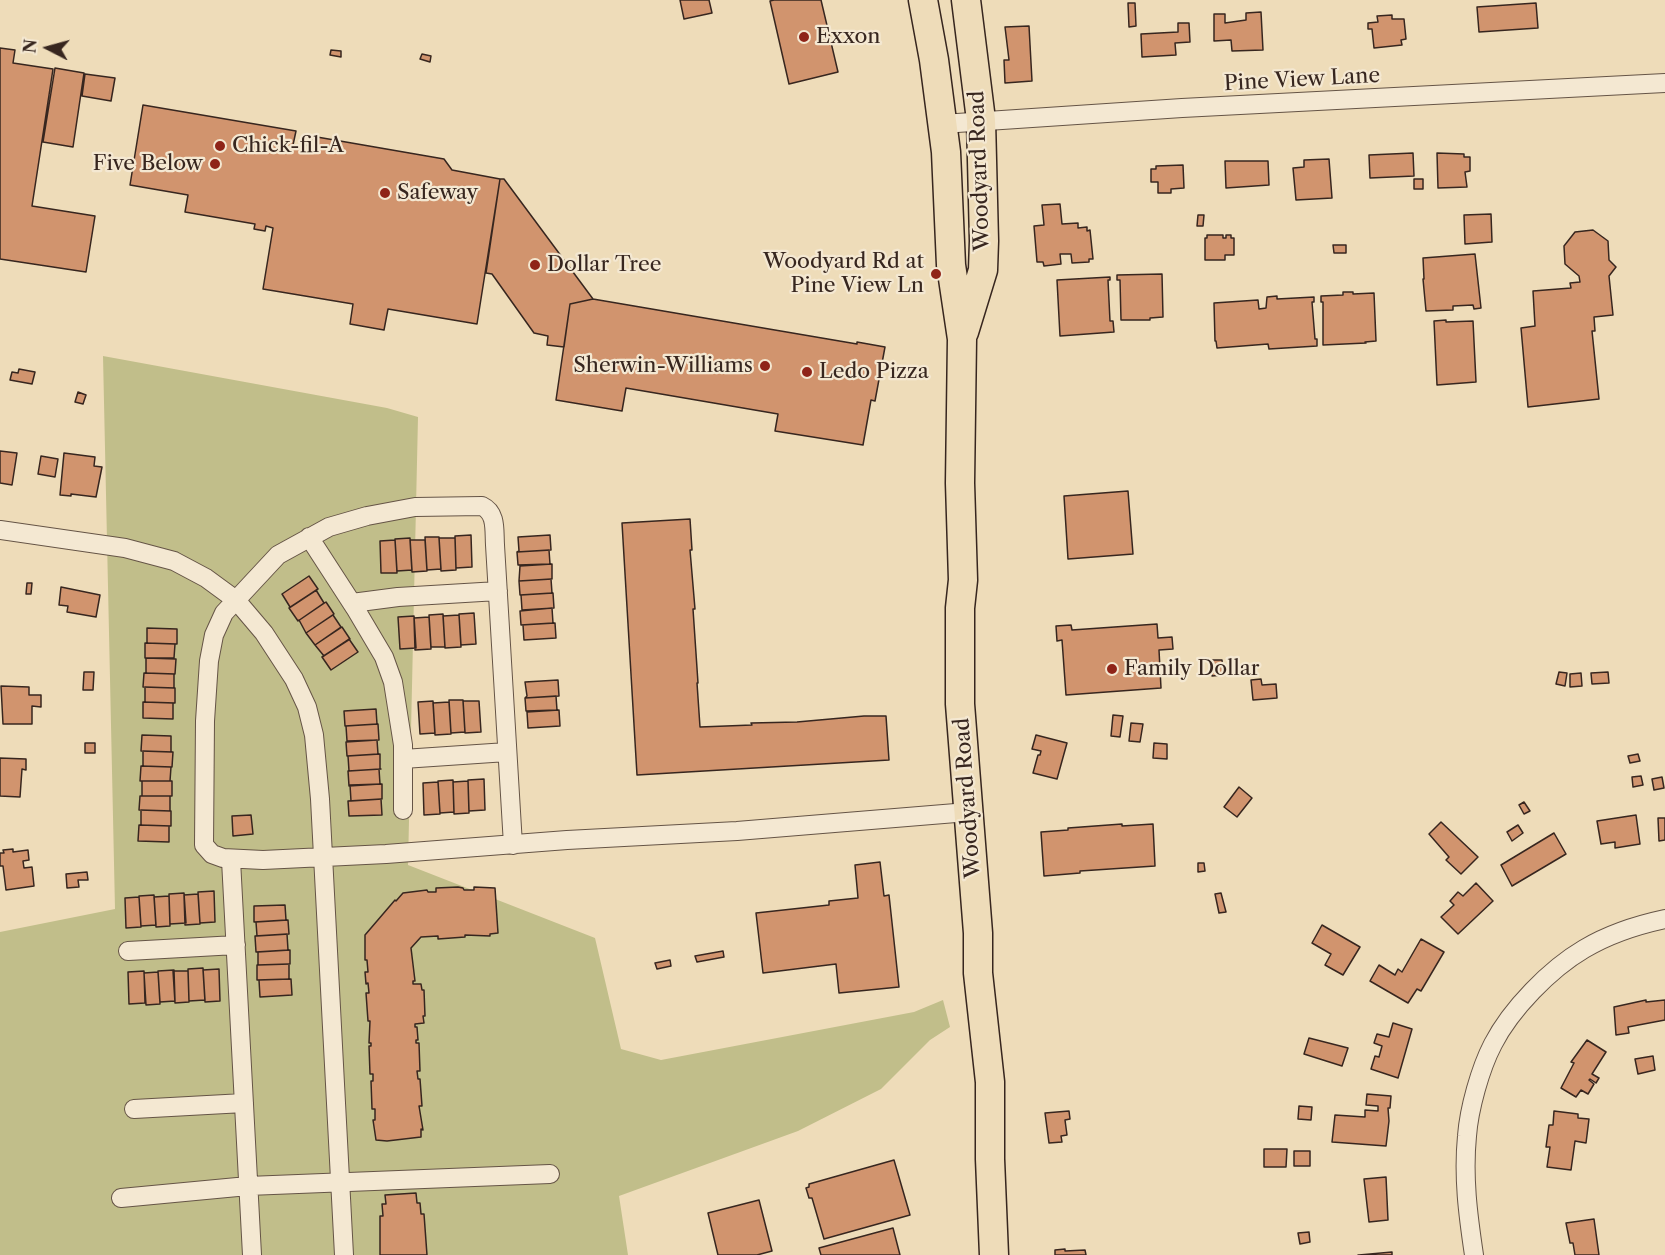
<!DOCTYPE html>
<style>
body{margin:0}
#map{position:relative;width:1665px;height:1255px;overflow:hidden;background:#eedcb9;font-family:"Libre Caslon Text",serif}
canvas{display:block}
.north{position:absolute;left:18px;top:18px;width:60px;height:60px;-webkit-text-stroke:4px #f4e8d2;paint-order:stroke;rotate:276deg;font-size:16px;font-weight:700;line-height:24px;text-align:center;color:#37261f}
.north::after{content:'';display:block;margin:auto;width:21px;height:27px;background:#37261f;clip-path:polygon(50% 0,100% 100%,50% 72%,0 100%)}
</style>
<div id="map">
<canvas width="1665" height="1255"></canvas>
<div class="north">N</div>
</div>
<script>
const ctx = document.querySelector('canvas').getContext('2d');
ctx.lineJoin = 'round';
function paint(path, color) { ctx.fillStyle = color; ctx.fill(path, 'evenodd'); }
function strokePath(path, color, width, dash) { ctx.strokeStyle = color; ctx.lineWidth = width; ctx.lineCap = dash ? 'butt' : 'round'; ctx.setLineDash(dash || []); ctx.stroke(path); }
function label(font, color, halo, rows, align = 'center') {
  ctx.font = font + ' "Libre Caslon Text",serif'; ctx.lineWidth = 4.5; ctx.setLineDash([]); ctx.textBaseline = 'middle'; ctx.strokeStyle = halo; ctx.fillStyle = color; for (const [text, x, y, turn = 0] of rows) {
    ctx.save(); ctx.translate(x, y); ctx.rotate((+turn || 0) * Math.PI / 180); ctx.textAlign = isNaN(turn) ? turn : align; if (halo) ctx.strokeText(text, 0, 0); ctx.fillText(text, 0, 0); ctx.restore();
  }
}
paint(new Path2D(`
 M103,356L387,408L418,417L408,865L595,938L621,1049L661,1060L914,1012L943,1000L950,1027L930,1040L881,1089L798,1131L619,1196L628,1255H0V932L115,909Z`), '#c1be8a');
const building = new Path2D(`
 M680,0H709L712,13L684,19Z
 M774,0H821L838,72L789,84L770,1Z
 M1128,3H1135L1136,26L1129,27Z
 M1536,3L1538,28L1479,32L1477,7Z
 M1261,12L1263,50L1232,51L1231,40L1214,41V14H1225V23L1246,20V13Z
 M1392,15V19H1404L1406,39L1401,40L1402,45L1374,48L1372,29H1368V23L1378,22L1377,16Z
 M1178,23H1189L1190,42L1175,43L1176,55L1142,57L1141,34L1178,32Z
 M1029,26L1032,81L1005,83L1004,60H1009L1005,27Z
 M0,48L15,50L13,63L53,69L32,206L95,216L86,272L0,259Z
 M331,50L341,51V57L330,55Z
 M422,54L431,56L430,62L420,59Z
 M55,68L84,73L73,147L43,142Z
 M85,74L115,78L111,101L82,96Z
 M143,105L296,131L293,145L304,147L317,137L444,159L452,170L500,179L477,324L388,309L384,330L350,324L353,304L263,289L273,228L266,226L265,231L254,229L255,224L185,212L188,195L130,185Z
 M1413,153L1414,176L1370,178L1369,155Z
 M1437,153L1464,154V157H1470V171L1465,172L1467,187L1438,188Z
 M1329,159L1332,198L1296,200L1293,168L1304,167V160Z
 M1225,161H1268L1269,185L1226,188Z
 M1183,165L1184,188L1171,189V193H1158V182H1151V169H1156V166Z
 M500,179H504L593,299L570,304L564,347L547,345L548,336L534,333L492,274L486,273Z
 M1414,179H1423V189H1414Z
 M1060,204L1062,224L1078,223V228L1087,227V231L1090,230L1093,259H1089V262L1072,263L1071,254H1060L1061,264L1044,266L1043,262H1037L1034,226L1044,225L1042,205Z
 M1491,214L1492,242L1465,244L1464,215Z
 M1198,215H1204L1203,226H1197Z
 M1593,230L1608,241L1609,260L1616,267L1609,276L1613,315L1594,317L1595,331H1592L1599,399L1528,407L1521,328L1535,326L1533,291L1571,288L1570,283L1580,282L1579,276L1565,264L1564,246L1575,232Z
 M1207,235H1223V238H1226V235H1231V238H1234V255H1225V260H1205V238H1207Z
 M1333,245H1346V253H1334Z
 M1475,254L1481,308L1474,309L1473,305L1453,306V310L1426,311L1423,279H1424L1423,258Z
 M1162,274L1163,317L1150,318V320H1121L1120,280H1117V275Z
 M1110,277V280H1108L1110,321H1113L1114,332L1060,336L1057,280Z
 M1343,292H1353V294L1374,293L1376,341L1365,342L1366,343L1323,345V302H1321V296L1343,295Z
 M1277,296V299L1314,297V302H1312L1315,339H1317V346L1269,349L1268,344L1217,348L1216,341H1215L1214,303L1258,300L1259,309L1266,308L1267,297Z
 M593,299L857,344V342L885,347L875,401L871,400L863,445L775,431L778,414L626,388L622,411L556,400L570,304Z
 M1446,320V322L1473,321L1476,382L1437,385L1434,321Z
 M19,369L35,372L32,384L10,380L12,372L18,373Z
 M78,392L86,395L83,404L75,402Z
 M0,451L17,453L12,485L0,483Z
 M64,453L95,457L94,466L102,467L96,497L71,494V496L60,495Z
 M41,456L58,459L55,477L38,474Z
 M1128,491L1133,554L1068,559L1064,496Z
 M690,519L692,550H690L695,609H693L698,683H697L700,727L752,725L751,723L797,722L864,716H886L889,760L637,775L622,523Z
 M471,535L472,567L456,568L455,536Z
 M550,535L551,550L517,552L519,551L518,537Z
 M425,537H439L441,569L427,570Z
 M410,538L412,570L397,571L395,539Z
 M439,538H455L456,570L441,571Z
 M395,540L397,573H381L380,541Z
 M410,540H425L427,571L412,572Z
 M549,550L550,564L518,565L517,552Z
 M552,564V579L519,581L520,566Z
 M309,576L318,589L289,608L290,607L282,594Z
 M551,579L552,593L520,595L519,581Z
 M27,583H32L31,594H26Z
 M61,587L100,595L96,617L67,612L68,606L59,605Z
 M316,590L324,603L298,621L289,608Z
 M553,593L554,608L522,610L521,595Z
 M326,602L334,614L306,633L299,620L298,621Z
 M552,608L553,623L521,625L520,611Z
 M474,613L476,644L461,645L459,614Z
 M443,614L445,647H431L429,615Z
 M333,615L341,627L315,645L306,633Z
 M459,615L461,647L445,648L443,616Z
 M414,616L416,648L400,649L398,617Z
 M429,617L431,649L415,650L414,618Z
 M555,623L556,638L524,640L523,625H521Z
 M1157,624L1158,638L1172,637L1173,649L1159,650L1161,688L1066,695L1062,640L1057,641L1056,626L1071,625L1072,630Z
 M342,627L350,639L322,657L324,656L315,645Z
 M147,628L177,629V644L147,643Z
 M349,639L358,652L331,670L322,657Z
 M145,643L175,644L174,658H145Z
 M146,658L176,659L175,674L146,673Z
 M1211,660H1222L1223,675L1212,676Z
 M84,672H94L93,690H83Z
 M1559,672L1567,673L1565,686L1556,684Z
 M1608,672L1609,683L1592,684L1591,673Z
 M144,673L174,674V688L143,687Z
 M1581,673L1582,686L1570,687V674Z
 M1261,679L1262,685L1276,684L1277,698L1253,700L1251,680Z
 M558,680L559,696L525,698L527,696L525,682Z
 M1,686L29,687V695H41V707L32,706V724H3Z
 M145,687L175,688V703L145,702Z
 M556,696L557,710L526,711L525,698Z
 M449,700H463L465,732L451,733Z
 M433,701L435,733L420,734L418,702Z
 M463,701H479L481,732L465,733Z
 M143,702L173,703V719L143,718Z
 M449,702L451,734L435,735L433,703Z
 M376,709L377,724L345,726L344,711Z
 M559,710L560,726L528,728L527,712Z
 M1113,715L1123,716L1120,737L1111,736Z
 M1131,723L1143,724L1140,742L1129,741Z
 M378,724L379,740L347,741L346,726Z
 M142,735L171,736V752L141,751Z
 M1036,735L1067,743L1057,779L1033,773L1038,755H1040L1041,751L1032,749Z
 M377,740L378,754L347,756L346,742Z
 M85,743H95V753H85Z
 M1154,743L1167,744V759L1153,758Z
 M143,751L173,752L172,767L143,766Z
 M380,754V769L349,771L348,756Z
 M1638,754L1640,761L1630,763L1628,756Z
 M0,758L26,759V770L22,769L20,797L0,796Z
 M141,766L171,767L170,781H140Z
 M379,769L380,784L349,786L348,771L381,769Z
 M1641,776L1643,785L1633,787L1632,777Z
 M1662,777L1664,788L1654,790L1652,779Z
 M484,779L485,810L469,811L468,780Z
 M453,780L454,812L440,813L438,781Z
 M142,781H172V796H140H142Z
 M468,781L469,813L454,814L453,782Z
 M438,782L440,814L424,815L423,783Z
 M382,784V799L351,801L350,785Z
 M1239,787L1252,798L1237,817L1224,807Z
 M140,796H170V811L139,810Z
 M381,799L382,815L349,816L348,801Z
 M1524,802L1530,811L1524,814L1519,805Z
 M141,810L171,811V826L141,825Z
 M251,815L253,834L233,836L232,816Z
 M1636,815L1640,844L1615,848V842L1601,844L1597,821Z
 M1658,818H1665V840L1659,841Z
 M1441,822L1478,857L1461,874L1446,860L1449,857L1429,834Z
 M1122,824V826L1153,824L1155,866L1080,871V873L1044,876L1041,832L1068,830V828Z
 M139,825L171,826H169V842L138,841Z
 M1518,825L1523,833L1512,841L1507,832Z
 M1554,833L1566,854L1512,886L1501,865Z
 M13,849V852L28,850L29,860L23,861L24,868L32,867L34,886L6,890L3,866H0V853H4L3,850Z
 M880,862L884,896L889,895L899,987L839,993L836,964L763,973L756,913L829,905V901L858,898L855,865Z
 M1198,863H1204L1205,871L1198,872Z
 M87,872L88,880H78L79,887L67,888L66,874Z
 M1476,883L1493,901L1458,934L1441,917L1454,905L1450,901L1458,892L1463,896Z
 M458,887L463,888L464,890H474V887L495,888L498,933L490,934V936L465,935V937L438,939V936L421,937L411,948L415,981H413V984H421L422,990H424L425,1016H423L424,1023L415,1024V1027H417L418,1040H416V1043H419L420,1071H417L418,1079H420L422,1106H419L423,1130L421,1129V1137L387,1141L376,1140L373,1120H375V1109H372L371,1081H373V1074H370L369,1046H371V1043H369L370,1021H368L366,993H369L368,983L366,984L365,972H368L367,960H365V935L395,900L396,901L403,893L427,890L428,892H436V888Z
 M214,891L215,922L200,923L198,892Z
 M184,893L186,923L170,924L169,894Z
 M1221,893L1226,912L1219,913L1215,894Z
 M198,894L200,924L185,925L184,895Z
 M154,895L156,925L141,926L139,896Z
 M169,896L170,926L156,927L154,897Z
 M139,897L141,927L126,928L125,898Z
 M285,905L286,920L254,922V906Z
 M288,920L289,934L257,936L256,922Z
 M1322,925L1360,947L1343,975L1325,965L1331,954L1312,943Z
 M287,934L288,950L256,952L255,936Z
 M1421,939L1444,952L1421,991L1417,989L1408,1003L1370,981L1379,965L1395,975L1398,969L1402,972Z
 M290,950V964L258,965V952Z
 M723,951L724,957L697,962L695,956Z
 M670,960L671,966L657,969L655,963Z
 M289,964V979L257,980V965Z
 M203,968L205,1000L189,1001L188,969Z
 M219,969L220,1001L205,1002L203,970Z
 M174,970L175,1001L160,1002L158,971Z
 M144,971L145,1003L129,1004L128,972Z
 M173,971H188L189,1002L175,1003Z
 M158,972L160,1004L146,1005L144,973Z
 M291,979L292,995L260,997L259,980Z
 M1646,1000V1002L1665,1000V1020L1628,1027L1629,1033L1616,1035L1614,1007Z
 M1393,1023L1412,1029L1398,1078L1371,1069L1375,1056L1379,1057L1382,1046L1374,1043L1377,1034L1389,1037Z
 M1309,1038L1348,1048L1342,1066L1304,1054Z
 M1587,1040L1606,1052L1592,1074L1599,1078L1596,1083L1590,1079L1589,1080L1594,1084L1588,1094L1581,1090L1576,1097L1561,1088L1574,1063L1571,1062Z
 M1653,1056L1655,1070L1638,1074L1635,1059Z
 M1367,1094L1391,1096L1390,1108H1388L1389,1121L1386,1146L1332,1142L1335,1115L1365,1117V1110L1378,1111V1106L1366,1105Z
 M1299,1106L1312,1107L1311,1120L1298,1119Z
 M1069,1111L1070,1119L1065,1120L1067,1135L1061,1136L1062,1142L1049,1143L1045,1113Z
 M1554,1111L1578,1114V1118L1589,1119L1586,1143L1575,1141L1571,1170L1547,1167L1550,1147H1546L1549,1125H1553Z
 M1264,1149H1287L1286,1167H1264Z
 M1294,1151H1310V1166H1294Z
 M894,1160L910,1215L824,1239L812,1198H809L806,1188L809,1187V1184Z
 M1386,1177L1388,1220L1369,1222L1364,1179Z
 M416,1193L417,1203H420L421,1214H424L427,1255H380V1216H383L382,1204H386L385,1195Z
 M759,1200L772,1251L757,1255H718L708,1213Z
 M1594,1219L1599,1255H1575L1573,1243H1570L1566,1223Z
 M893,1228L900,1255H821L819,1248Z
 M1309,1232L1310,1242L1300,1244L1298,1233Z
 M1065,1249V1251L1085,1250L1086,1255H1055V1250Z
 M1392,1252V1255H1358H1359Z`);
paint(building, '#d1946e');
strokePath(building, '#37261f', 1.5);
const street = new Path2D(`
 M942,124L1182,108L1665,83
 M0,530L125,548L174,561L206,578L236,600L264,633L294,679L307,707L314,735L320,799L344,1255
 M309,537L355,608L384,657L393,682L403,745V810
 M352,603L398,597L498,591
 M403,759L507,752
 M513,845L495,545C494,531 497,513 482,506L415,507L367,516L329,527L278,555L224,613L214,635L209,661L205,721L204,845L212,854L223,858L263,860L386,854L567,840L737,831L968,812
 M231,860L252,1255
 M128,951L236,945
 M134,1109L244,1103
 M121,1198L248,1186L550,1174
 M1474,1255C1468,1215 1463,1177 1467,1136C1469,1109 1480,1069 1493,1044C1511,1009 1550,969 1584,949C1609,934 1637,925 1665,919`);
const primary = new Path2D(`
 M923,0L934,60L946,152L951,265L962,339L960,483L963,580L960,608V704L978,933V973L990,1082V1159L994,1255
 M964,332L983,270L984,241L981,120L966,0`);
strokePath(street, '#655446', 20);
strokePath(primary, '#37261f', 31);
strokePath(street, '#f4e8d2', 18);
strokePath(primary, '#eedcb9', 28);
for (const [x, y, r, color] of [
 [804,37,6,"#8f2418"],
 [220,146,6,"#8f2418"],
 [215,164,6,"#8f2418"],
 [385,193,6,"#8f2418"],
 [535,265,6,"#8f2418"],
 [936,274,6,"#8f2418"],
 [765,366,6,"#8f2418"],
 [807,372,6,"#8f2418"],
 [1112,669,6,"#8f2418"]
]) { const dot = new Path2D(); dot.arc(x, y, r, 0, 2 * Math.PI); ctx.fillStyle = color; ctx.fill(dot); strokePath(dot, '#f4e8d2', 2); }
label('21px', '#37261f', '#f4e8d2', [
 ["Exxon",816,37],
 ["Chick-fil-A",232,146],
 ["Five Below",203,164,"right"],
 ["Safeway",397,193],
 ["Woodyard Rd at",924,262,"right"],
 ["Pine View Ln",924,286,"right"],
 ["Dollar Tree",547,265],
 ["Sherwin-Williams",753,366,"right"],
 ["Ledo Pizza",819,372],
 ["Family Dollar",1124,669]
], 'left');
label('21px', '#37261f', '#f4e8d2', [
 ["Pine View Lane",1302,80,-3],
 ["Woodyard Road",980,171,-92],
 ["Woodyard Road",968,798,-94]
]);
</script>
